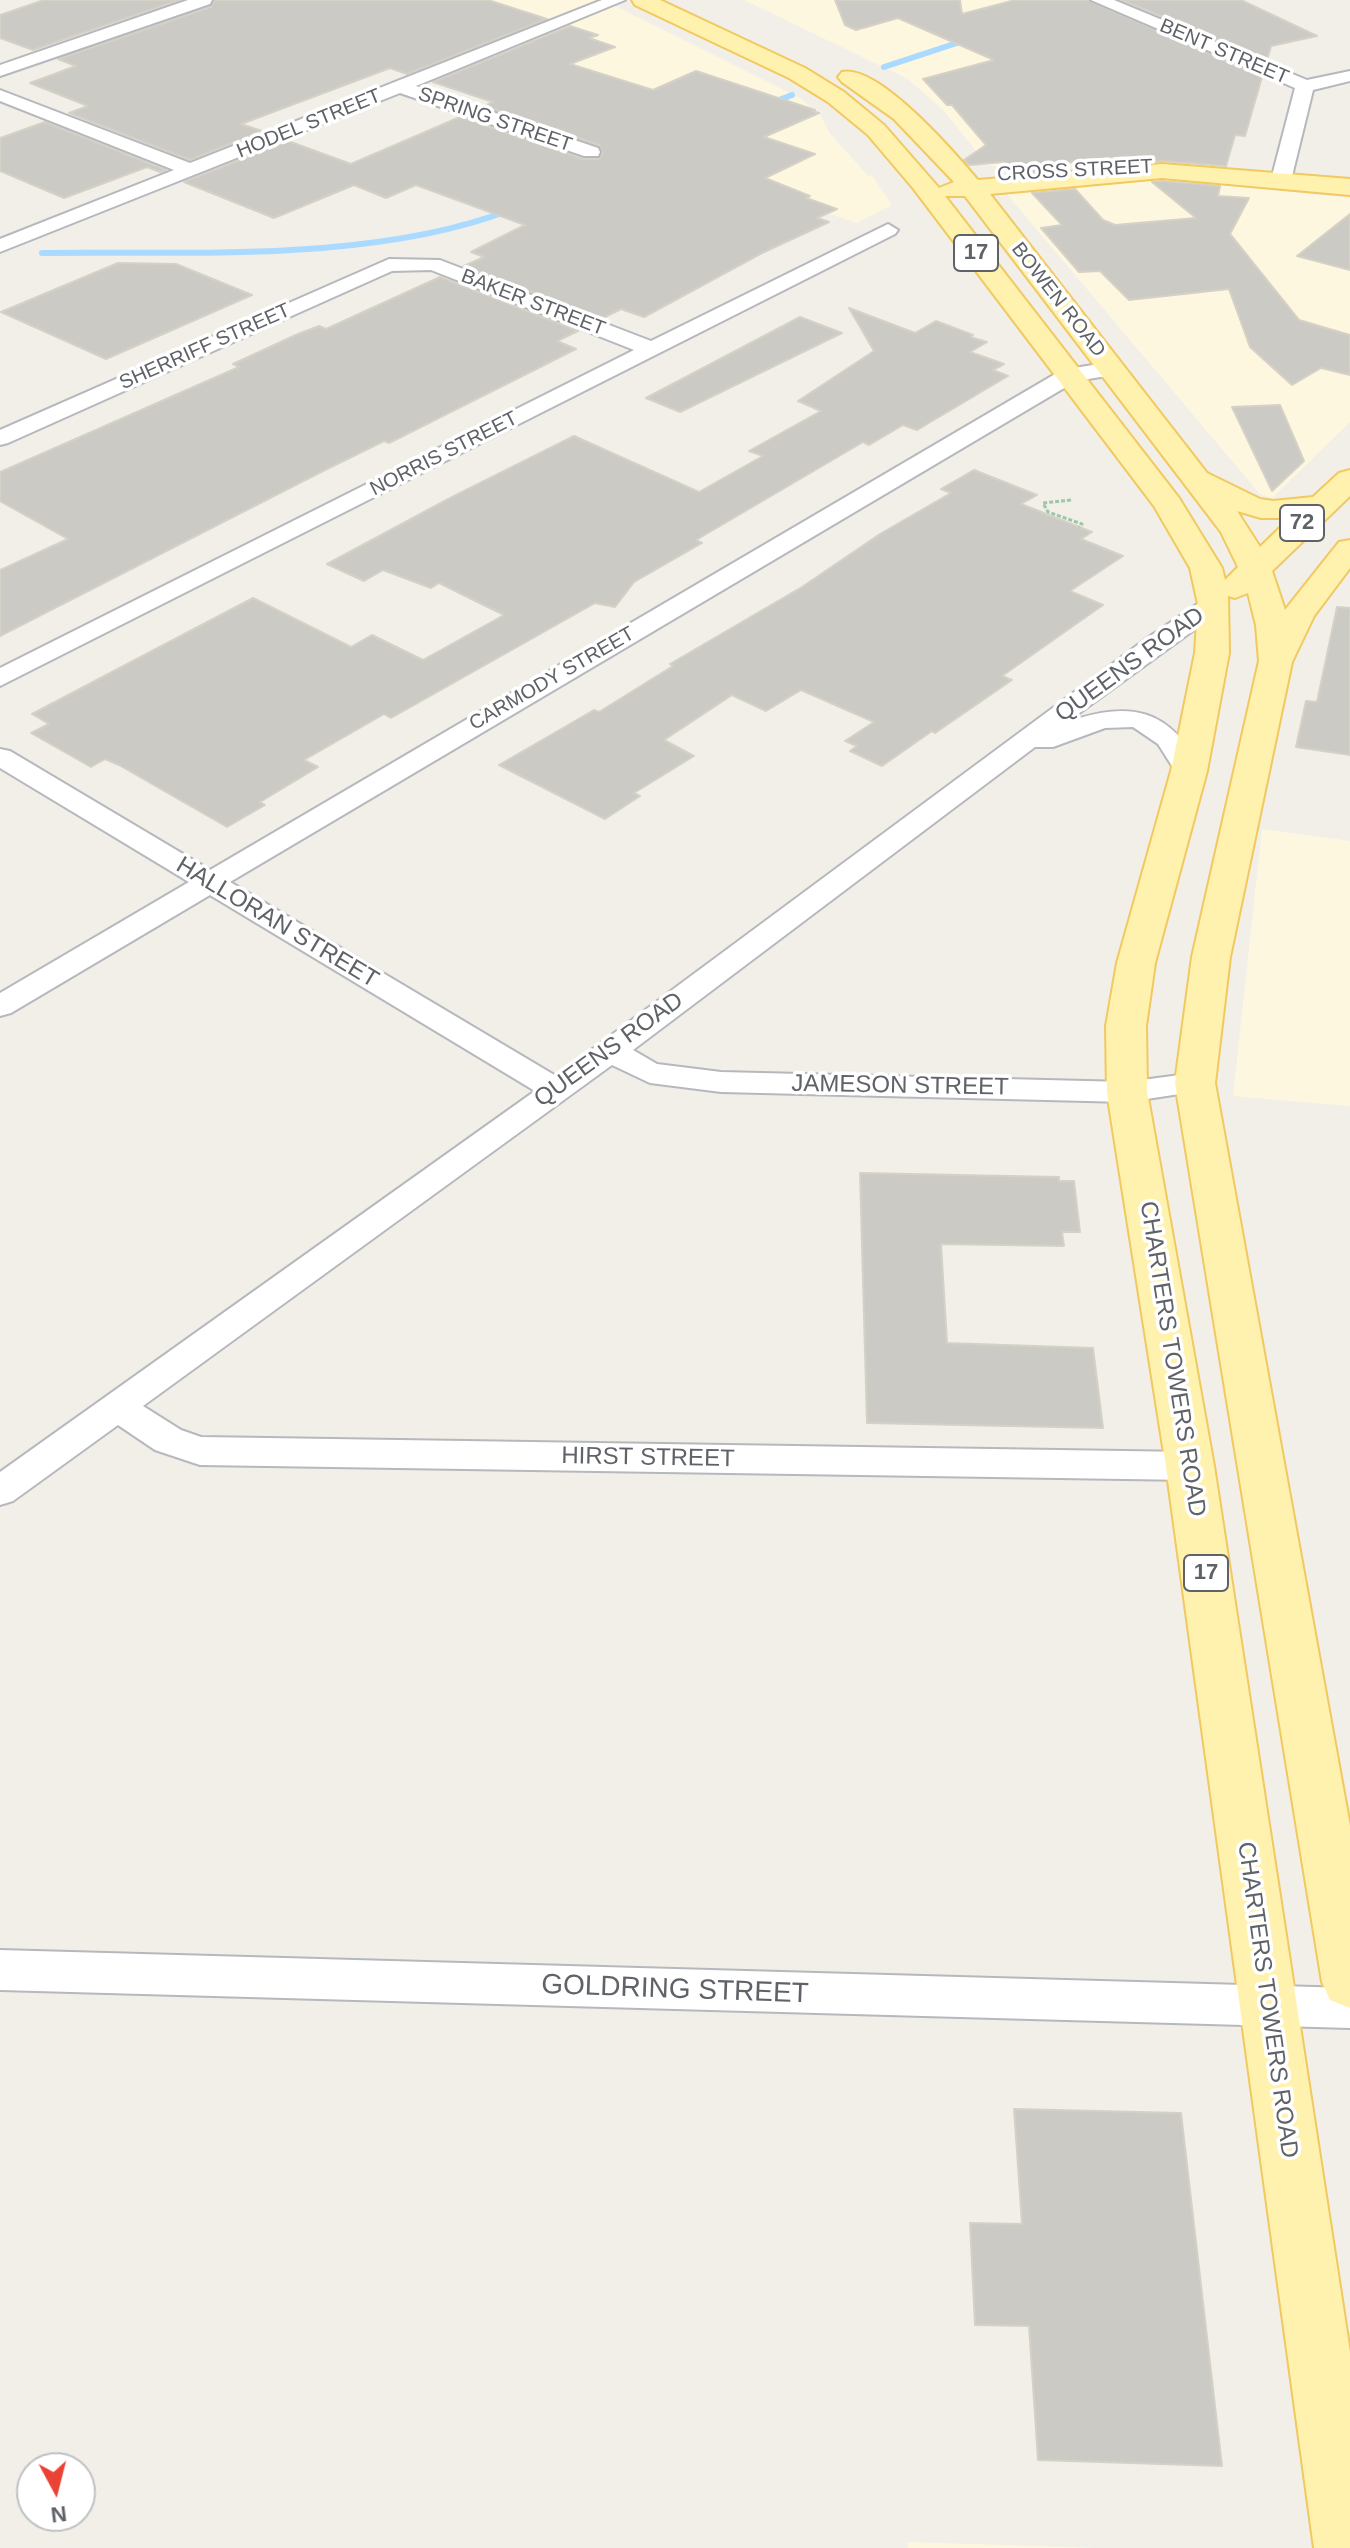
<!DOCTYPE html>
<style>
body{margin:0}
#map{position:relative;width:1350px;height:2548px;overflow:hidden;background:#f1efe8;font-family:Arial,sans-serif}
canvas{display:block}
.north{position:absolute;left:16px;top:2452px;width:80px;height:80px;box-sizing:border-box;background:#fff;border:2px solid #bfc1c3;border-radius:50%;rotate:173deg;font-size:22px;font-weight:700;line-height:32px;text-align:center;color:#5f6368}
.north::after{content:'';display:block;margin:auto;width:28px;height:36px;background:#ea4335;clip-path:polygon(50% 0,100% 100%,50% 72%,0 100%)}
</style>
<div id="map">
<canvas width="1350" height="2548"></canvas>
<div class="north">N</div>
</div>
<script>
const ctx = document.querySelector('canvas').getContext('2d');
ctx.lineJoin = 'round';
function paint(path, color) { ctx.fillStyle = color; ctx.fill(path, 'evenodd'); }
function strokePath(path, color, width, dash) { ctx.strokeStyle = color; ctx.lineWidth = width; ctx.lineCap = dash ? 'butt' : 'round'; ctx.setLineDash(dash || []); ctx.stroke(path); }
function label(font, color, halo, rows, align = 'center') {
  ctx.font = font + ' Arial,sans-serif'; ctx.lineWidth = 7; ctx.setLineDash([]); ctx.textBaseline = 'middle'; ctx.strokeStyle = halo; ctx.fillStyle = color; for (const [text, x, y, turn = 0] of rows) {
    ctx.save(); ctx.translate(x, y); ctx.rotate((+turn || 0) * Math.PI / 180); ctx.textAlign = isNaN(turn) ? turn : align; if (halo) ctx.strokeText(text, 0, 0); ctx.fillText(text, 0, 0); ctx.restore();
  }
}
paint(new Path2D(`
 M364,0H603L800,98L821,116L829,132L869,177L872,175L892,205L857,223L726,179L487,72L489,41Z
 M744,0H1081L1145,155L1000,167L987,165L944,111L908,79Z
 M1141,177L1350,198V422L1272,498L1260,494L1005,192Z
 M1262,829L1350,841V1106L1233,1096Z
 M908,2542L1096,2548H908Z`), '#fef7e0');
strokePath(new Path2D(`
 M884,67L969,39
 M771,103L792,95
 M42,253C189,251 372,263 510,210`), '#aadaff', 6);
const building = new Path2D(`
 M44,0H179L33,50L0,38V15Z
 M215,0H488L547,19L407,74L390,68L241,124L262,131L190,160L69,113L88,106L30,83L76,66L58,59L211,7Z
 M835,0H960L962,14L1015,0H1088L1262,77L1245,136L1235,135L1226,166L1162,161L1130,164L1121,157L1053,164L1058,170L1014,174L1003,162L969,165L964,160L986,145L952,105H947L923,79L994,60L898,18L856,30L845,25Z
 M1122,0H1241L1317,36L1271,46L1267,60Z
 M570,26L598,35L589,38L615,47L570,64L653,90L696,71L815,110L812,111L819,113L764,137L815,154L765,178L810,196L806,198L837,209L817,218L829,222L762,253L644,317L621,309L601,319L464,266L484,257L471,252L525,225L416,185L386,198L354,185L274,218L184,182L288,141L351,164L460,117L583,159H598L603,153L599,145L484,106L493,102L433,82Z
 M45,122L166,170L160,172L147,167L64,198L0,171V138Z
 M1162,181L1220,186L1218,196L1249,198L1230,234L1299,320L1350,335V375L1321,368L1292,385L1250,347L1229,289L1129,300L1100,271L1079,272L1041,228L1062,225L1032,193L1075,189L1103,220L1115,225L1196,218L1152,182Z
 M1350,214V270L1297,256Z
 M118,263L176,264L252,295L106,359L1,312Z
 M440,277L578,331L557,341L576,349L389,443L384,441L321,472L0,636V570L68,539L0,501V472L239,367L233,364L298,334L319,326L326,329Z
 M849,308L915,333L936,321L973,335L970,337L987,342L970,352L1004,364L993,370L1008,376L917,430L903,425L869,445L863,442L696,540L702,543L634,582L615,607L595,603L391,718L384,714L304,760L318,767L260,802L265,805L227,827L119,765L105,759L91,767L31,733L49,724L32,714L253,598L351,647L372,635L423,660L504,615L439,583L431,588L383,570L364,581L327,564L452,497L574,436L699,492L763,456L749,451L821,411L798,401L874,351Z
 M800,317L842,333L680,412L646,398Z
 M1280,405L1304,461L1272,491L1232,407Z
 M974,470L1037,495L1021,504L1092,532L1081,539L1123,556L1070,591L1103,605L1002,676L1012,680L935,733L932,731L882,766L850,751L857,746L845,741L874,722L801,690L766,711L732,695L664,740L694,756L634,793L640,796L605,819L499,765L594,710L599,712L673,666L670,664L802,587L880,534L951,493L941,489Z
 M1337,607L1350,608V755L1296,747L1306,701L1317,702Z
 M860,1173L1059,1177V1181H1074L1080,1232H1062L1064,1246L941,1244L947,1343L1093,1348L1103,1428L867,1423Z
 M1014,2109L1181,2113L1222,2466L1038,2460L1029,2326L975,2325L970,2223L1022,2224Z`);
paint(building, '#cccac5');
strokePath(building, '#d6d1c6', 2);
const minor = new Path2D(`
 M188,0H212L210,4L0,76V65Z
 M602,0H625L416,86L598,148L600,152L598,156H584L400,93L0,252V239L174,170L0,101V90L190,163Z
 M1091,0H1114L1307,80L1350,71V81L1313,90L1291,180L1288,184H1274L1271,180L1295,88Z
 M888,224L898,230L895,234L0,686V668L634,350L431,270L392,271L8,443L0,445V430L389,259L440,260L651,341Z
 M1111,362L1119,364L1122,369L1119,374L1076,381L230,882L556,1076L1143,641L1205,599H1223L1226,604L1223,609L1067,722C1133,700 1169,709 1203,771L1199,777H1179L1158,744L1133,727L1105,728L1053,747H1035L633,1050L657,1064L721,1072L1127,1082L1195,1073L1206,1076L1211,1083L1206,1090L1127,1102L721,1092L650,1083L612,1065L143,1406L181,1430L201,1437L1190,1452L1203,1456L1208,1466L1203,1476L1190,1480L200,1465L155,1450L118,1425L13,1501L0,1505V1472L535,1091L210,895L11,1013L0,1016V993L189,882L0,768V749L10,751L210,870L1062,370Z
 M0,1950L1350,1988V2028L0,1990Z`);
const major = new Path2D(`
 M632,0H660L805,68L844,92L884,125L939,188L954,182L894,119L842,82L838,77L842,72C878,63 956,154 978,180L1162,164L1350,179V195L1162,178L990,194L1207,473L1260,499L1273,501L1313,497L1339,473L1350,470V496L1272,571L1285,610L1339,542L1350,540V568L1314,616L1292,662L1230,957L1215,1083L1350,1826V2008L1330,2000L1322,1982L1175,1083L1192,957L1259,661L1256,625L1248,593L1235,598L1228,596L1229,653L1207,771L1155,963L1146,1026L1147,1092L1214,1466L1350,2352V2548H1314L1166,1466L1107,1092L1106,1026L1117,963L1171,771L1195,653L1198,604L1190,568L1154,506L913,188L868,135L828,102L789,78L635,5ZM945,196H965L1221,532L1238,567L1225,580L1222,568L1179,498ZM1237,511L1261,518H1290L1260,547Z`);
strokePath(minor, '#b5b8bc', 4);
strokePath(major, '#f2c960', 4);
strokePath(new Path2D(`
 M1071,500L1043,503L1048,512L1082,524L1079,527`), '#9cc7a9', 3, [4, 2]);
paint(minor, '#fff');
paint(major, '#fff2af');
label('20px', '#5f6368', '#fff', [
 ["BENT STREET",1224,52,23],
 ["SPRING STREET",495,120,19],
 ["HODEL STREET",309,124,-22],
 ["CROSS STREET",1075,171,-3],
 ["BOWEN ROAD",1058,300,52],
 ["BAKER STREET",533,303,21],
 ["SHERRIFF STREET",205,347,-24],
 ["NORRIS STREET",444,454,-27],
 ["CARMODY STREET",552,679,-30]
]);
for (const [x, y, w] of [
 [976,253,44],
 [1302,523,44],
 [1206,1573,44]
]) { const box = new Path2D(); box.roundRect(x - w / 2, y - 18, w, 36, 6); ctx.fillStyle = '#fff'; ctx.fill(box); strokePath(box, '#5f6368', 2); }
label('bold 22px', '#5f6368', null, [
 ["17",976,253],
 ["72",1302,523],
 ["17",1206,1573]
]);
label('24px', '#5f6368', '#fff', [
 ["QUEENS ROAD",1130,665,-36],
 ["HALLORAN STREET",277,923,31],
 ["QUEENS ROAD",609,1050,-36],
 ["JAMESON STREET",900,1086,1],
 ["CHARTERS TOWERS ROAD",1172,1359,81],
 ["HIRST STREET",648,1458,1],
 ["CHARTERS TOWERS ROAD",1267,2000,82]
]);
label('28px', '#5f6368', '#fff', [
 ["GOLDRING STREET",675,1990,2]
]);
</script>
